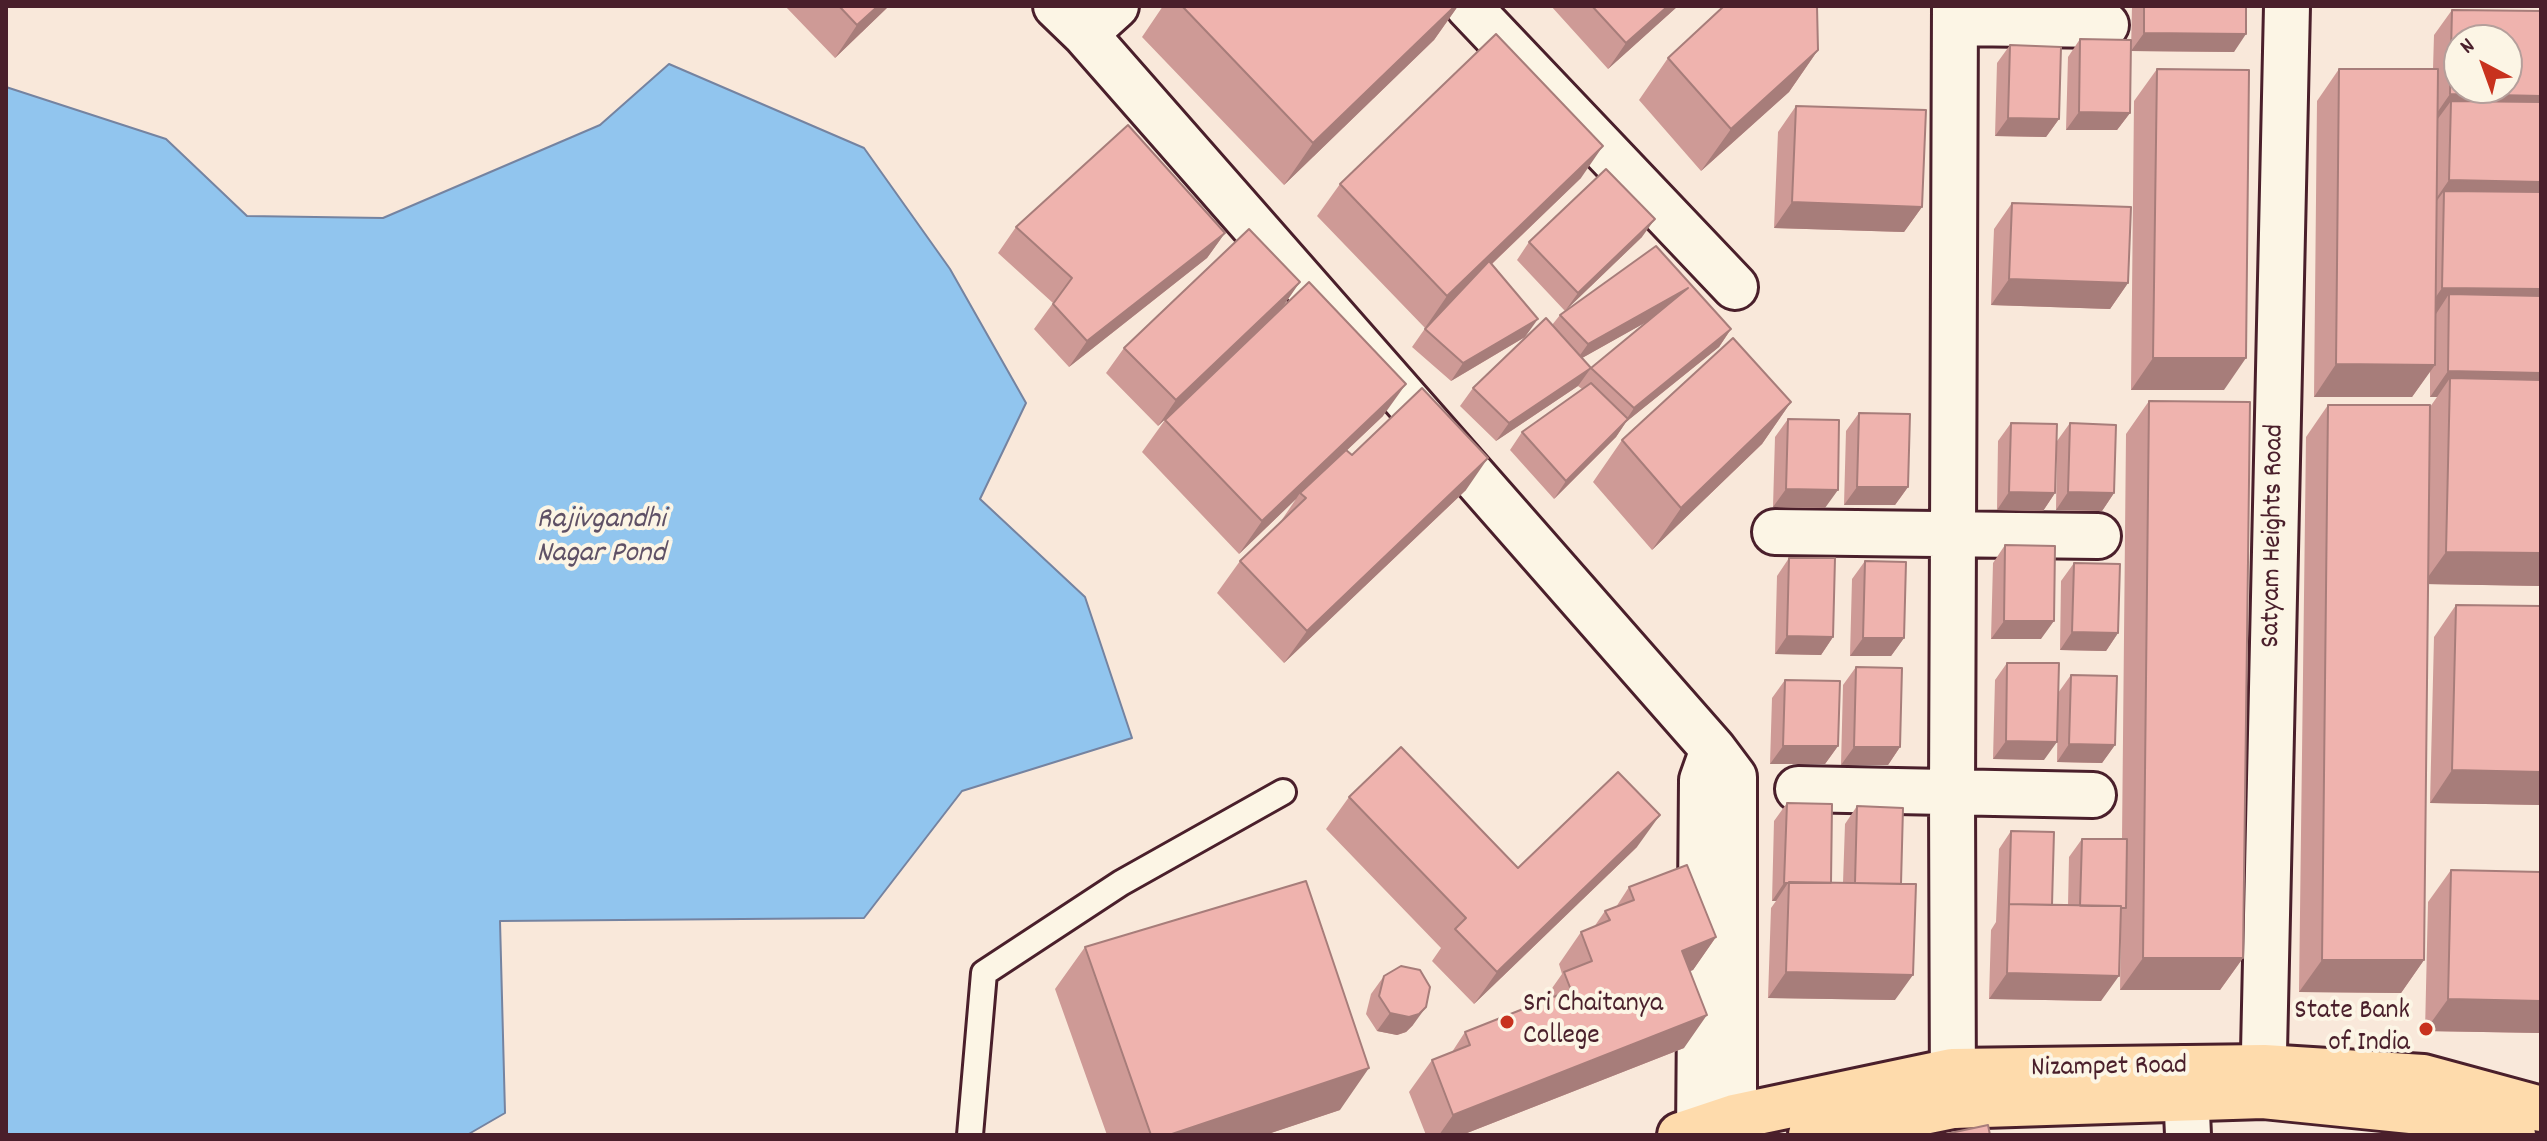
<!DOCTYPE html>
<style>
body{margin:0}
#map{position:relative;width:2547px;height:1141px;overflow:hidden;background:#f9e8da;font-family:Dekko,sans-serif}
canvas{display:block}
.frame{position:absolute;inset:0;border:8px solid #4a1f2b;pointer-events:none}
.north{position:absolute;left:2443px;top:24px;width:80px;height:80px;box-sizing:border-box;background:#fcf5e5;border:2px solid #b59f9b;border-radius:50%;rotate:319deg;font-size:22px;font-weight:700;line-height:32px;text-align:center;color:#4a1f2b}
.north::after{content:'';display:block;margin:auto;width:28px;height:36px;background:#c8321e;clip-path:polygon(50% 0,100% 100%,50% 72%,0 100%)}
</style>
<div id="map">
<canvas width="2547" height="1141"></canvas>
<div class="frame"></div>
<div class="north">N</div>
</div>
<script>
const ctx = document.querySelector('canvas').getContext('2d');
ctx.lineJoin = 'round';
function paint(path, color) { ctx.fillStyle = color; ctx.fill(path, 'evenodd'); }
function strokePath(path, color, width, dash) { ctx.strokeStyle = color; ctx.lineWidth = width; ctx.lineCap = dash ? 'butt' : 'round'; ctx.setLineDash(dash || []); ctx.stroke(path); }
function label(font, color, halo, rows, align = 'center') {
  ctx.font = font + ' Dekko,sans-serif'; ctx.lineWidth = 8; ctx.setLineDash([]); ctx.textBaseline = 'middle'; ctx.strokeStyle = halo; ctx.fillStyle = color; for (const [text, x, y, turn = 0] of rows) {
    ctx.save(); ctx.translate(x, y); ctx.rotate((+turn || 0) * Math.PI / 180); ctx.textAlign = isNaN(turn) ? turn : align; if (halo) ctx.strokeText(text, 0, 0); ctx.fillText(text, 0, 0); ctx.restore();
  }
}
const water = new Path2D(`
 M669,64L864,148L950,269L1026,403L980,499L1085,597L1132,738L962,791L864,918L500,921L505,1113L467,1135H6V87L166,139L247,216L383,218L600,125Z`);
paint(water, '#91c5ee');
strokePath(water, '#7583a0', 2);
const service = new Path2D(`
 M970,1135L984,973L1121,883L1283,792`);
const minor = new Path2D(`
 M1056,6L1085,34L1713,749L1734,777V1117L1737,1135
 M1468,6L1735,287
 M1955,23L2106,25
 M1085,34L1116,6
 M1775,532L2098,536
 M1798,789L2093,795
 M2185,1068L2188,1135
 M2263,1096L2287,6
 M1953,1106L1952,793L1955,6
 M1699,1135L1702,780L1713,749`);
const primary = new Path2D(`
 M1680,1135L1734,1117L1952,1071L2264,1067L2423,1077L2541,1109
 M1811,1135L1953,1106L2263,1096L2421,1112L2513,1135`);
strokePath(service, '#4a1f2b', 30);
strokePath(minor, '#4a1f2b', 50);
strokePath(primary, '#4a1f2b', 50);
strokePath(service, '#fcf5e5', 24);
strokePath(minor, '#fcf5e5', 44);
strokePath(primary, '#fedbac', 44);
paint(new Path2D(`
 M785,6H889L835,58Z
 M1163,6H1458L1434,40L1284,185L1142,37Z
 M1551,6H1678L1608,69Z
 M2132,6H2246L2234,52L2131,51Z
 M2452,10L2541,11V586L2428,584L2424,960L2401,993L2299,992L2306,437L2328,405L2430,407L2437,397H2430V371L2412,397H2314L2317,101L2339,69H2433L2434,35Z
 M2080,39L2130,113L2117,130H2066L2068,57Z
 M2010,45L2059,119L2046,137L1995,136L1997,63Z
 M1818,50L1789,92L1701,171L1639,100L1668,58Z
 M2157,69L2224,390H2131L2134,101Z
 M1796,106L1922,207L1904,232L1774,228L1778,132Z
 M1581,178L1492,264L1525,337L1451,381L1412,347L1426,327L1425,328L1317,216L1340,184Z
 M2012,203L2128,283L2110,309L1991,305L1994,229Z
 M1016,227L1225,233L1207,258L1069,367L1034,329L1053,303L998,253Z
 M1642,237L1565,311L1517,260L1529,242Z
 M1282,308L1158,426L1106,373L1124,348Z
 M1560,315L1731,329L1719,347L1626,422L1616,437L1554,499L1510,450L1522,432L1582,389L1578,386L1496,441L1460,406L1473,388L1552,325ZM1646,322L1591,368L1582,358Z
 M2149,401L2243,958L2220,990H2120L2121,916L2101,1001L1989,999L1991,930L1996,922L1999,849L2011,831L2052,905H2068L2069,857L2082,839H2122L2126,434Z
 M1791,402L1762,444L1652,550L1593,482L1622,440Z
 M1859,413L1908,487L1895,505H1844L1846,431Z
 M1383,416L1347,450L1352,455L1466,490L1284,663L1217,593L1240,561L1279,524L1296,499L1239,554L1142,452L1165,420Z
 M1788,419L1825,508L1773,507L1775,437Z
 M2011,423L2055,493L2043,511L1997,510L1998,441Z
 M2070,423L2114,493L2102,511L2056,510L2057,441Z
 M2005,545L2041,639H1991L1993,563Z
 M1789,558L1833,637L1821,655L1775,654L1777,576Z
 M1865,561L1904,638L1891,656H1850L1852,579Z
 M2074,563L2118,633L2106,651L2060,650L2061,581Z
 M2456,605L2541,805L2430,803L2434,637Z
 M2007,663L2044,760L1993,759L1995,680Z
 M1856,667L1900,747L1888,765H1841L1843,685Z
 M2071,675L2115,745L2102,763L2057,762L2058,693Z
 M1785,680L1838,746L1825,764H1770L1772,698Z
 M1349,797L1518,868L1637,847L1474,1004L1432,961L1441,948L1326,829Z
 M1787,803L1831,883H1843L1845,824L1857,806L1895,1000L1768,998L1771,908L1776,901H1772L1774,821Z
 M2451,870L2541,872V1033L2425,1031L2428,902Z
 M1629,887L1716,937L1693,970L1690,971L1684,1048L1462,1135H1426L1409,1092L1432,1060L1452,1052L1465,1032L1543,1001L1562,974L1559,964L1581,932L1594,927L1605,911L1616,907Z
 M1085,947L1340,1110L1265,1135H1107L1055,989Z
 M1384,976L1413,1025L1406,1032L1397,1035L1377,1031L1366,1014L1371,994Z`), '#ce9a96');
paint(new Path2D(`
 M878,6H889L835,58L857,25Z
 M1455,6H1458L1434,40L1284,185L1313,143Z
 M1668,6H1678L1608,69L1626,43Z
 M2144,33L2246,34L2234,52L2131,51Z
 M1818,50L1789,92L1701,171L1731,129Z
 M2450,94L2541,96V122L2451,101L2437,120H2432Z
 M2079,112L2130,113L2117,130H2066Z
 M2008,118L2059,119L2046,137L1995,136Z
 M1603,146L1581,178L1425,328L1447,296Z
 M2449,180L2541,182V208L2444,191L2433,206H2431Z
 M1792,202L1922,207L1904,232L1774,228Z
 M1655,219L1642,237L1565,311L1578,293Z
 M1225,233L1207,258L1069,367L1087,341Z
 M2009,279L2128,283L2110,309L1991,305Z
 M1300,282L1282,308L1158,426L1176,400Z
 M1688,288L1675,306L1575,362L1588,344Z
 M2442,288L2541,289V315L2449,294L2436,314H2424Z
 M1538,319L1525,337L1451,381L1463,363Z
 M1731,329L1719,347L1626,422L1616,437L1554,499L1566,481L1622,426L1634,408Z
 M2153,358H2246L2224,390H2131Z
 M2336,364L2435,365L2412,397H2314Z
 M1591,368L1578,386L1496,441L1509,423Z
 M2448,371L2541,373V399L2450,378L2437,397H2430Z
 M1406,384L1383,416L1301,494L1300,493L1296,499L1239,554L1262,521Z
 M1791,402L1762,444L1652,550L1681,508Z
 M1488,458L1466,490L1284,663L1307,631Z
 M1857,487H1908L1895,505H1844Z
 M1786,489L1838,490L1825,508L1773,507Z
 M2009,492L2055,493L2043,511L1997,510Z
 M2068,492L2114,493L2102,511L2056,510Z
 M2446,552L2541,553V586L2423,584Z
 M2004,621H2054L2041,639H1991Z
 M2072,632L2118,633L2106,651L2060,650Z
 M1787,636L1833,637L1821,655L1775,654Z
 M1863,638H1904L1891,656H1850Z
 M2006,741L2057,742L2044,760L1993,759Z
 M2069,744L2115,745L2102,763L2057,762Z
 M1783,746H1838L1825,764H1770Z
 M1854,747H1900L1888,765H1841Z
 M2452,770L2541,772V805L2430,803Z
 M1660,815L1637,847L1474,1004L1497,972Z
 M1784,883H1788L1776,901H1772Z
 M1716,937L1693,970L1659,983L1682,951Z
 M2143,958H2243L2220,990H2120Z
 M2322,960H2424L2401,993L2299,992Z
 M1786,972L1913,975L1895,1000L1768,998Z
 M2007,973L2119,976L2101,1001L1989,999Z
 M2448,999L2541,1001V1033L2425,1031Z
 M1426,1007L1413,1025L1406,1032L1397,1035L1377,1031L1390,1013Z
 M1707,1015L1684,1048L1462,1135H1439L1453,1115Z
 M1369,1068L1340,1110L1265,1135H1169Z`), '#a77d7a');
const building = new Path2D(`
 M839,6H878L857,25Z
 M1182,6H1455L1313,143Z
 M1592,6H1668L1626,43Z
 M1724,6H1817L1818,50L1731,129L1668,58Z
 M2144,6H2246V34L2144,33Z
 M2452,10L2541,11V96L2450,94ZM2459,40H2507V88H2459Z
 M1496,34L1603,146L1447,296L1340,184Z
 M2080,39L2131,40L2130,113L2079,112Z
 M2010,45L2061,47L2059,119L2008,118Z
 M2157,69L2249,70L2246,358H2153Z
 M2339,69H2438L2435,365L2336,364Z
 M2451,101L2541,102V182L2449,180Z
 M1796,106L1926,110L1922,207L1792,202Z
 M1128,125L1225,233L1087,341L1053,304L1072,278L1016,227Z
 M1606,169L1655,219L1578,293L1529,242Z
 M2444,191L2541,192V289L2442,288Z
 M2012,203L2131,207L2128,283L2009,279Z
 M1249,229L1300,282L1176,400L1124,348Z
 M1656,246L1731,329L1634,408L1591,368L1688,288L1588,344L1560,315Z
 M1489,261L1538,319L1463,363L1425,329Z
 M1309,282L1406,384L1262,521L1165,420Z
 M2449,294L2541,296V373L2448,371Z
 M1546,318L1591,368L1509,423L1473,388Z
 M1733,338L1791,402L1681,508L1622,440Z
 M2450,378L2541,380V553L2446,552Z
 M1591,383L1628,419L1566,481L1522,432Z
 M1422,388L1488,458L1307,631L1240,561L1306,498L1300,493L1346,450L1352,455Z
 M2149,401L2250,402L2243,958H2143Z
 M2328,405H2430L2424,960H2322Z
 M1859,413L1910,414L1908,487H1857Z
 M1788,419L1839,420L1838,490L1786,489Z
 M2011,423L2057,424L2055,493L2009,492Z
 M2070,423L2116,425L2114,493L2068,492Z
 M2005,545L2055,546L2054,621H2004Z
 M1789,558H1835L1833,637L1787,636Z
 M1865,561L1906,562L1904,638H1863Z
 M2074,563L2120,564L2118,633L2072,632Z
 M2456,605L2541,606V772L2452,770Z
 M2007,663H2059L2057,742L2006,741Z
 M1856,667L1902,668L1900,747H1854Z
 M2071,675L2117,676L2115,745L2069,744Z
 M1785,680L1840,681L1838,746H1783Z
 M1401,747L1518,868L1618,772L1660,815L1497,972L1455,929L1466,918L1349,797Z
 M1787,803L1832,804L1831,883H1784Z
 M1857,806L1903,808L1901,884L1855,883Z
 M2011,831L2054,832L2052,905L2009,904Z
 M2082,839H2127L2126,908H2121V906H2080Z
 M1687,865L1716,937L1682,951L1707,1015L1453,1115L1432,1060L1470,1045L1465,1032L1571,990L1564,972L1592,961L1581,932L1610,920L1605,911L1634,900L1629,887Z
 M2451,870L2541,872V1001L2448,999Z
 M1306,881L1369,1068L1169,1135H1151L1085,947Z
 M1789,882L1916,884L1913,975L1786,972Z
 M2009,904L2121,906L2119,976L2007,973Z
 M1401,966L1420,970L1430,987L1426,1007L1419,1014L1409,1017L1390,1013L1379,996L1384,976Z
 M1988,1125L1990,1135H1941Z`);
paint(building, '#efb3ae');
strokePath(building, '#a77d7a', 2);
for (const [x, y, r, color] of [
 [1507,1022,8,"#c8321e"],
 [2426,1029,8,"#c8321e"]
]) { const dot = new Path2D(); dot.arc(x, y, r, 0, 2 * Math.PI); ctx.fillStyle = color; ctx.fill(dot); strokePath(dot, '#fcf5e5', 3); }
label('28px', '#4a1f2b', '#fcf5e5', [
 ["Satyam Heights Road",2275,536,-89],
 ["Nizampet Road",2109,1069,-1]
]);
label('28px', '#4a1f2b', '#fcf5e5', [
 ["Sri Chaitanya",1523,1006],
 ["College",1523,1038],
 ["State Bank",2410,1013,"right"],
 ["of India",2410,1045,"right"]
], 'left');
label('italic 30px', '#5f5166', '#fcf5e5', [
 ["Rajivgandhi",601,522],
 ["Nagar Pond",601,556]
]);
</script>
